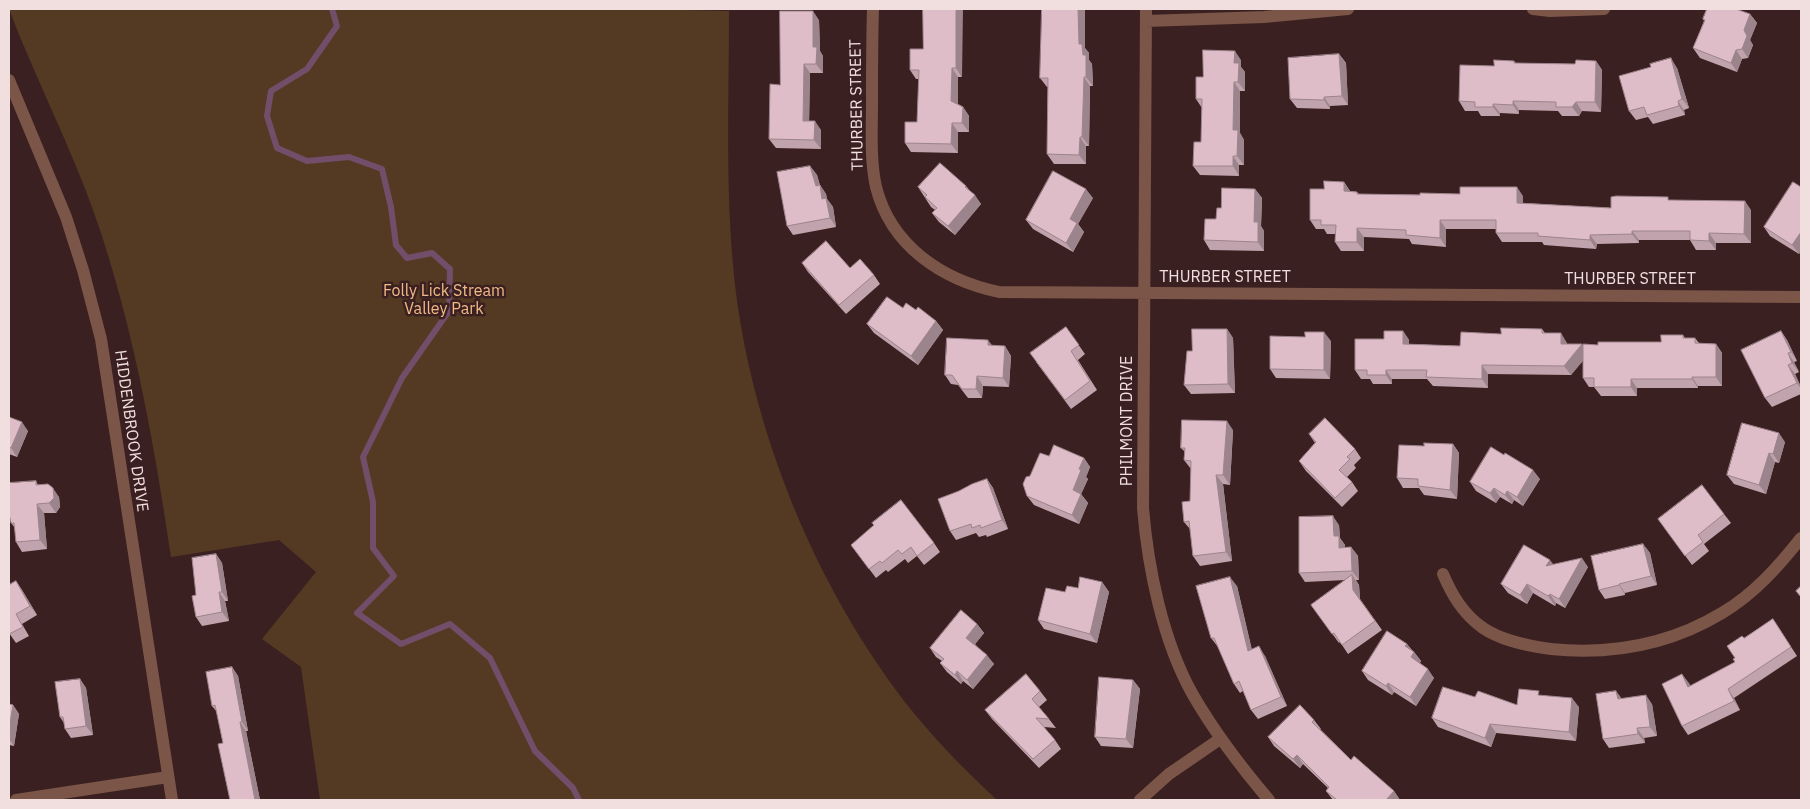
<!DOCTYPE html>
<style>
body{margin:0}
#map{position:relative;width:1810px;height:809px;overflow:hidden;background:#3b2021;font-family:"IBM Plex Sans",sans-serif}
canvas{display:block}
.frame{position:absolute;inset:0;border:10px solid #f1dede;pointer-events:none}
</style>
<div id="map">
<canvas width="1810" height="809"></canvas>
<div class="frame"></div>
</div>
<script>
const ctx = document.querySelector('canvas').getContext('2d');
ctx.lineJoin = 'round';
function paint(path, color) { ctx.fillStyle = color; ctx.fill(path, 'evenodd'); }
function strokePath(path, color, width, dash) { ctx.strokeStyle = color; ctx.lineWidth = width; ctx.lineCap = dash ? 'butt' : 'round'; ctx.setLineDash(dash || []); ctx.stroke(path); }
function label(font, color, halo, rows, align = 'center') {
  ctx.font = font + ' "IBM Plex Sans",sans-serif'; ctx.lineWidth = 5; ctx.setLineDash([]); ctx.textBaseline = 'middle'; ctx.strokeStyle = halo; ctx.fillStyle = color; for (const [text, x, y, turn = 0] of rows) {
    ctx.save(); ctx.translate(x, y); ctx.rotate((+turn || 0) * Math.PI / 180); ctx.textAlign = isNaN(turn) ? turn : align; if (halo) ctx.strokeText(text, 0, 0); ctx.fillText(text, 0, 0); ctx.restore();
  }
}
paint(new Path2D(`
 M9,9H631L729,11C729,99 725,188 734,276C750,429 817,592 913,712C939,744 968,773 997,800H320L301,667L262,639L316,572L279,540L171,557C155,449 136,341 102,236C77,158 38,85 9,9Z`), '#543a23');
strokePath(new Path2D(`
 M332,9L337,26L307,69L271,91L267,116L277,148L307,161L349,157L382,169L391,207L396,245L407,258L432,253L450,269L449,311L402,378L363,457L373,502V548L394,576L357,613L401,644L450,624L490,658L535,751L573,788L579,800`), '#724e6a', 6);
strokePath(new Path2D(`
 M873,9C872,40 872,72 872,104C872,131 870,160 876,187C891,246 942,280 999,292L1801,297
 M1146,9L1143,508C1148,569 1163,642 1193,695C1215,733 1241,767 1269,800
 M1533,9L1550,11L1604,9
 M1146,21L1264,17L1348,9
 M1443,574C1452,595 1463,614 1483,628C1502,641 1528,646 1551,649C1611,655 1669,645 1722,613C1754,594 1778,567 1801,538
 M16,800L168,777
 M1140,800L1169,774L1220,739`), '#7b5547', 12);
strokePath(new Path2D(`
 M9,80L66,217L83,270L101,339L172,800`), '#7b5547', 12);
paint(new Path2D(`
 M923,9L962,77H958V104L963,107L969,116V132H958V153L911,152L905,143L917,122L919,79H916L910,70L923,49Z
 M1041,9H1095V10H1085V48L1089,53V60L1092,64L1093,86H1090L1089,146H1086V164H1054L1047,154L1048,87H1047L1040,78L1042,10Z
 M1750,14L1757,23L1750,40L1753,45L1748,58L1742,59L1737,72L1700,58L1693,48L1704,21L1703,19Z
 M819,20L820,51L823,56V73H810L809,121L821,130V149L776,148L769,139L780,85Z
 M1339,54L1346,63L1348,105L1330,106V109L1297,108L1290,99Z
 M1241,60V67L1245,72V91H1240V133L1244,140V165H1239V176L1200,175L1193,166L1201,142L1202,108L1196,99L1203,77Z
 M1514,61L1516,63L1575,64L1596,61L1602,70L1601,112L1582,111L1579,116H1562L1558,111L1519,110V114L1500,113V116H1481L1478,111H1465L1459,101L1494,66Z
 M1677,68L1689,108L1684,110L1685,115L1653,124L1648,117L1636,120L1629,111Z
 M810,166L817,175L820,185L826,194L827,199L833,207L836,227L793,235L787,226Z
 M1344,182L1350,191L1357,192L1359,194L1523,196V203L1611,208L1670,200L1751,210V243H1716V250H1696L1690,240H1639V243L1597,244L1596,249L1544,245L1542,242H1502L1496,233V229H1446V247L1412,244L1409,239L1364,237V251H1341L1335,242V234H1327L1324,229H1316L1310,220L1324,189Z
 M966,186L981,204L955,235L939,222L932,213L935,210L931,207L918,187Z
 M1801,187V250L1799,254L1770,236L1764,227Z
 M1255,189L1262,198L1261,226L1264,231V251L1210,250L1204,240L1216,219L1221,208Z
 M1093,198L1078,224L1084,232L1073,252L1033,229L1026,220Z
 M802,263L850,268L874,275L880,284L846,314L808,272Z
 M903,308L916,310L936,321L943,330L918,365L874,333L867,324Z
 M1066,327L1085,354L1078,360L1097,390L1071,409L1036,362Z
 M1227,329L1233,338L1235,393L1191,394L1184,385L1192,351Z
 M1542,329L1545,333L1567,343V344L1583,346L1661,342L1683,335L1685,338H1695L1699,343L1716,344L1722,353V386H1698V388H1637V396H1601L1594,387H1589L1583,378V360L1571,375L1488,374V388L1433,386L1427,379H1392V384H1373L1370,379H1361L1355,370L1384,339L1403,331L1409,340V344L1460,346L1501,334Z
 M1781,331L1787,340L1797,361L1794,362L1799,372L1795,374L1801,387V394L1772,407L1765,398Z
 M1331,341L1330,379L1276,378L1270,369Z
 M992,346H1005L1011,356L1009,387L983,386L982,398H968L958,385L951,384L945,375Z
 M9,417L28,431L17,457L9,454Z
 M1233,430L1230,485L1223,484L1232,561L1200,566L1193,556L1190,529L1184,522L1190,501L1191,469L1184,460L1185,452L1181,448Z
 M1309,434L1355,449L1361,458L1354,465L1356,468L1347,477L1352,482L1358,491L1342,507L1306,471L1299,461L1315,443Z
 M1785,442L1779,463L1775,462L1766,494L1734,484L1727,475Z
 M1453,444L1459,453L1457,499L1424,495L1419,488H1403L1397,478L1424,446Z
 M1049,456L1084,458L1090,467L1086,477L1088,479L1081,494L1088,503L1079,524L1034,505L1027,496L1030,476Z
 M987,479L993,488L1008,529L987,537L986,535L979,537L976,533L956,540L950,531L959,491Z
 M1540,479L1523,506L1514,500L1512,504L1500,497L1496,503L1476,491L1470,482Z
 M36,481L38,485L59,497L60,507L56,513H44L47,549L22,552L16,542L15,528L11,523Z
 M1724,514L1731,523L1704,544L1709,551L1692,565L1658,519Z
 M1339,525L1340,538L1345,545V547H1351L1358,556L1359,580H1356L1359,585L1360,599L1382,630L1348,654L1340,642L1339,643L1311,605L1346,580L1305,582L1299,573Z
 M934,543L940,552L924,565L917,556L908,563L905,559L888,572L886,570L876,578L851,545Z
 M1643,544L1650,553L1657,585L1625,593V595L1605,599L1599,590Z
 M216,554L222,563L228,601H225L229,621L202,626L196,617V595Z
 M1553,564L1588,567L1565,608L1556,603L1555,606L1533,593L1527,604L1508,593L1501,584Z
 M16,581L22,590L37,615L22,624L29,636L16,643L9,633Z
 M1102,582L1109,592L1097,643L1044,629L1038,620L1065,592Z
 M1237,586L1252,650L1265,656L1287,706L1258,719L1251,710L1243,691L1240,693L1234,684L1218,647L1211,638Z
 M1773,619L1797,656L1734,698L1740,710L1688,735L1682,726L1689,683L1690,686L1735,662V658L1744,638Z
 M977,624L984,633L975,644L994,664L973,689L963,681L961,684L947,672L940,663L942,661L936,657L930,648Z
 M1407,644L1412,650L1414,652L1421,661L1420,663L1434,678L1416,706L1394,692L1392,695L1368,680L1362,671Z
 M232,667L238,676L248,731H246L260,800H230L223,743L217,712L212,706Z
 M80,679L86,688L93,735L71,738L65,729L64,723L60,717Z
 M1133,680L1140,689L1133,748L1101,746L1095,737Z
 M1040,691L1047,700L1039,707L1049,719L1056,728L1044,727L1055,740L1061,749L1039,768L992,719L985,710Z
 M1542,696L1579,707L1576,741L1496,733L1491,747L1438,727L1432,718L1475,697L1517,705Z
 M1621,699L1652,704L1657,736L1644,738L1645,743L1609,748L1603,739Z
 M9,704L13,705L19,714L14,746L9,745Z
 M1314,720L1321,729H1320L1351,760L1394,791L1400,800H1333L1326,791L1328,788L1303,764L1300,768L1274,746L1268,737Z`), '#c0a3ac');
paint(new Path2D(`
 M956,9H963L962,77L956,68Z
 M1078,9H1084L1085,10V48L1089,53V60L1092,64L1093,86L1086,77L1083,55L1079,44Z
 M813,11L819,20L820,51L823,56V73L816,64L813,47Z
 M1750,14L1757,23L1750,40L1753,45L1748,58L1742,49L1744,30Z
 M1736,50L1742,59L1737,72L1731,63Z
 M1235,51L1241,60V67L1245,72V91L1238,82L1234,63Z
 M1339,54L1346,63L1348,105L1342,96Z
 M1671,58L1677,68L1689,108L1682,99Z
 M1596,61L1602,70L1601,112L1595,102Z
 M804,64L810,73L809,130L803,121Z
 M952,68L958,77V110L951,101Z
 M1084,77L1090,86L1089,146L1082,137Z
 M1234,82L1240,91V133L1244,140V165L1237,156L1233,130Z
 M1324,97L1330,106V109L1324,100Z
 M1513,101L1519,110V114L1513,105Z
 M1678,101L1684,110L1685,115L1679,106Z
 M1576,102L1582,111L1579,116L1572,107Z
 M1493,104L1500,113V116L1493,107Z
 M963,107L969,116V132L962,123Z
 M815,121L821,130V149L814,140Z
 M952,123L958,132V153L951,144Z
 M1080,137L1086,146V164L1079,155Z
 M1233,156L1239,165V176L1233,166Z
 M810,166L817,175L820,187V185L826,194L827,199L833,207L836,227L830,218L822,199L816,186Z
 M1344,182L1350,191V200L1344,191Z
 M1517,187L1523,196V212L1517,203Z
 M1086,189L1093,198L1078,224L1084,232L1073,252L1066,243L1070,219Z
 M1255,189L1262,198L1261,226L1264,231V251L1258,242L1254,222Z
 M975,195L981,204L955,235L948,226Z
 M1745,201L1751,210V243L1744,234Z
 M1440,220L1446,229V247L1440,238Z
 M1357,228L1364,237V251L1357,242Z
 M1632,231L1639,240V243L1632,234Z
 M1801,232V250L1799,254L1792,245Z
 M1709,233L1716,243V250L1709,241Z
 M1590,235L1597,244L1596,249L1590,240Z
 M936,321L943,330L918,365L911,356Z
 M1227,329L1233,338L1235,393L1228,384Z
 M1403,331L1409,340V353L1403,344Z
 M1781,331L1787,340L1797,361L1791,352Z
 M1324,332L1331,341L1330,379L1324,370Z
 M1561,333L1567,343V353L1561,344Z
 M988,340L995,349L988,345Z
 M1582,344L1589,354L1571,375L1564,366Z
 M1716,344L1722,353V386L1716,377Z
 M1005,346L1011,356L1009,387L1003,378Z
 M1788,353L1794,362L1799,372L1792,363Z
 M1482,365L1488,374V388L1482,379Z
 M1788,365L1795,374L1801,387V389L1797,383Z
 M1386,370L1392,379V384L1386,375Z
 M977,376L983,386L982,398L976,389Z
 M1692,377L1698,386V388L1692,379Z
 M1631,379L1637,388V396L1631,387Z
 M1227,421L1233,430L1230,485L1223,475Z
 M22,422L28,431L17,457L11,448Z
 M1779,433L1785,442L1779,463L1773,454Z
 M1453,444L1459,453L1457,499L1450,490Z
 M1769,453L1775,462L1766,494L1759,485Z
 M1084,458L1090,467L1086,477L1088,479L1079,499L1073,490L1079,469Z
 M1533,470L1540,479L1523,506L1517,497Z
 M1216,475L1223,484L1232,561L1226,552Z
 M987,479L993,488L1008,529L1002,520Z
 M53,488L59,497L60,507L56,513L49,503Z
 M1494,488L1500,497L1496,503L1490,493Z
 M1507,491L1514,500L1512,504L1505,495Z
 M1081,494L1088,503L1079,524L1072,515Z
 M37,504L44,513L47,549L40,540Z
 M1333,516L1339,525L1340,538L1345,545L1346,557L1339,548L1334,536Z
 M1643,544L1650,553L1657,585L1651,576Z
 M1351,547L1358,556L1359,580L1352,571Z
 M216,554L222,563L228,601L222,592Z
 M1582,558L1588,567L1565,608L1559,599Z
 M1550,560L1557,569L1546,566Z
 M1352,575L1359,585L1360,599L1353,590Z
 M1230,577L1237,586L1254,660L1248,651Z
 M16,581L22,590L37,615L30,606Z
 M1102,582L1109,592L1097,643L1090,634Z
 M1527,584L1533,593L1527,604L1520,595Z
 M1619,584L1625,593V595L1619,585Z
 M219,592L225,601L229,621L222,612Z
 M1550,594L1556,603L1555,606L1548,596Z
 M977,624L984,633L973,647L966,638Z
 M1407,644L1413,653L1405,646Z
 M1259,646L1265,656L1287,706L1281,697Z
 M1414,652L1421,661L1417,666L1411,657Z
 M987,655L994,664L973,689L967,680Z
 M232,667L238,676L248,731L242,722Z
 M1428,669L1434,678L1416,706L1410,697Z
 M957,671L963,681L961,684L955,675Z
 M1682,674L1689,683L1694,696L1688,687Z
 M80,679L86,688L93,735L86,726Z
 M1133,680L1140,689L1133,748L1126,739Z
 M1388,683L1394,692L1392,695L1386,686Z
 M1728,689L1734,698L1740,710L1734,701Z
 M1616,691L1623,700L1618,699Z
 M1646,695L1652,704L1657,736L1650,727Z
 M1572,698L1579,707L1576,741L1569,732Z
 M13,705L19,714L14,746L9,739V729Z
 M240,722L246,731L260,800H255Z
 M1490,724L1496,733L1491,747L1485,738Z
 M1637,728L1644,738L1645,743L1638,734Z
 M1297,755L1303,764L1300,768L1293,759Z
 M1394,791L1400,800H1386Z`), '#9c848c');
const building = new Path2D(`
 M923,9H956V68H952L951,101L963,107L962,123H952L951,144L905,143V122H917L919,70H910V49H923Z
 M1042,9H1078L1079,44H1082L1083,55H1086V77H1084L1082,137H1080L1079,155L1047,154L1048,78H1040Z
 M1707,9H1736L1750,14L1744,30L1747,36L1742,49L1736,50L1731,63L1693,48L1705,20L1703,19Z
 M780,11H813V47H817L816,64H804L803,121H815L814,140L769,139L770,84L780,85Z
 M1203,50L1235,51L1234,63H1239L1238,82H1234L1233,130H1238L1237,156H1233V166H1193L1194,142H1201L1202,99H1196V77H1203Z
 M1339,54L1342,96L1324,97V100L1290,99L1288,58Z
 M1671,58L1682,99L1678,101L1679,106L1647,115L1644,107L1629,111L1619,76L1651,67L1650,64Z
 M1494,60L1514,61V63L1575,64L1576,60L1596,61L1595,102H1576L1572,107H1556V102L1513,101V105L1493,104V107H1475V102L1459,101L1460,65L1494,66Z
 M940,163L966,186L965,187L975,195L948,226L932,213L937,208L925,197L927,195L918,187Z
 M810,166L816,186L820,185L822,199L826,198L830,218L787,226L777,172Z
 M1053,171L1086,189L1070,219L1077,223L1066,243L1026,220Z
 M1324,181L1344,182V191L1357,192V194L1420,195V193L1460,194V187H1517V203L1611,208V197L1616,196L1668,197V200L1745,201L1744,234L1709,233V241L1690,240V231H1632V234L1590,235V240L1538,236V233H1496V220H1440V238L1406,235V230L1357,228V242H1335L1336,225H1321V220H1310V189H1324Z
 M1793,182L1801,187V232L1792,245L1764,227Z
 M1222,188L1255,189L1254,222H1258V242L1204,240L1205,219H1216L1217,208H1221Z
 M826,241L850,268L860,259L874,275L839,305L802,263Z
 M887,297L903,308L906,303L916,310L918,307L936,321L911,356L867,324Z
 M1066,327L1079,345L1071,351L1090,381L1065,400L1030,353Z
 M1501,328L1542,329V333H1561V344H1582L1564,366L1482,365V379L1426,377L1427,370H1386V375H1367V370H1355V339H1384V331H1403V344L1460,346L1461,332L1501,334Z
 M1192,329H1227L1228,384L1184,385L1187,351H1192Z
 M1781,331L1791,352L1788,353L1792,363L1788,365L1797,383L1765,398L1741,350Z
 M1305,332H1324V370L1270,369V336L1305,337Z
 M1661,335H1683V338H1695V343L1716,344V377H1692V379H1631V387H1594V378H1583V344L1598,345V342H1661Z
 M947,338L988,340V345L1005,346L1003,378L977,376L976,389H962L952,375H945Z
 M9,417L22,422L11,448L9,447Z
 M1325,418L1355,449L1347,457L1350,459L1339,470L1352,482L1335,498L1299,461L1316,442L1309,434Z
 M1182,420L1227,421L1223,475H1216L1226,552L1193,556L1189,521L1184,522L1182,502L1190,501L1191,461L1184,460L1185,448H1181Z
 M1742,423L1779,433L1773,454L1769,453L1759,485L1727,475Z
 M1424,443L1453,444L1450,490L1418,486V479L1397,478L1399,445L1424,446Z
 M1054,445L1084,458L1079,469L1081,470L1073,490L1081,494L1072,515L1027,496L1023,484L1026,477L1030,476L1040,453L1049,456Z
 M1491,447L1504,455L1505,453L1533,470L1517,497L1507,491L1505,495L1494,488L1490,493L1470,482Z
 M987,479L1002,520L981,528L980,525L972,528L971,524L950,531L938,499L959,491L972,484Z
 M36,481V485L48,484L53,488L54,498L49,503L37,504L40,540L16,542L14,523H11L9,514V483Z
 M1702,485L1724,514L1698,535L1703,542L1685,556L1658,519Z
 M901,500L934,543L917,556L911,547L902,554L898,550L882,563L880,561L869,569L851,545L874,525L872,523Z
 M1333,516L1334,536H1339V548L1351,547L1352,571L1299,573V517Z
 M1643,544L1651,576L1619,584V585L1599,590L1591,556Z
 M1524,545L1550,560L1546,566L1582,558L1559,599L1550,594L1548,596L1527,584L1520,595L1501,584Z
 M216,554L222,592H219L222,612L196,617L192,596L196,595L192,558Z
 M1352,575L1353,590L1375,621L1342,645L1334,633L1332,634L1311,605Z
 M1080,577L1102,582L1090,634L1038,620L1046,588L1065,592L1067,586L1078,588Z
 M1230,577L1248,651L1259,646L1281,697L1251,710L1239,681L1234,684L1214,638H1211L1196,586Z
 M16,581L30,606L16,614L23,627L9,634V585Z
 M1801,586V597L1796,591Z
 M961,610L977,624L966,638L987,655L967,680L957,671L955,675L940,663L944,659L930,648Z
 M1773,619L1791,647L1728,689L1734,701L1682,726L1662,684L1682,674L1688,687L1735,662L1733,659L1735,658L1727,646L1742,636L1744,638Z
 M1387,631L1407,644L1405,646L1414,652L1411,657L1428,669L1410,697L1388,683L1386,686L1362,671Z
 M232,667L242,722H240L255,800H230L218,744L223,743L215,705L212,706L206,672Z
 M1026,674L1040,691L1032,699L1049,719L1036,718L1055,740L1033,759L985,710Z
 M1099,677L1133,680L1126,739L1095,737Z
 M80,679L86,726L65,729L63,717H60L55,682Z
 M1443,687L1475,697L1478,691L1517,705L1519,689L1539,691L1538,695L1572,698L1569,732L1490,724L1485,738L1432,718Z
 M1616,691L1618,699L1646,695L1650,727L1637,728L1638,734L1603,739L1596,694Z
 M9,704L13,705L9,729Z
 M1300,705L1314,720L1312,722L1351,760L1354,756L1394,791L1386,800H1337L1326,791L1329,787L1297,755L1293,759L1268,737Z`);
paint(building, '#dfbdc8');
strokePath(building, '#9c848c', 1);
label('16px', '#f1dede', '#3b2021', [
 ["THURBER STREET",857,105,-91],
 ["THURBER STREET",1225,277],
 ["THURBER STREET",1630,279],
 ["PHILMONT DRIVE",1127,421,-90],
 ["HIDDENBROOK DRIVE",131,431,82]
]);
label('16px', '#f1b986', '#3b2021', [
 ["Folly Lick Stream",444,291],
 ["Valley Park",444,309]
]);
</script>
